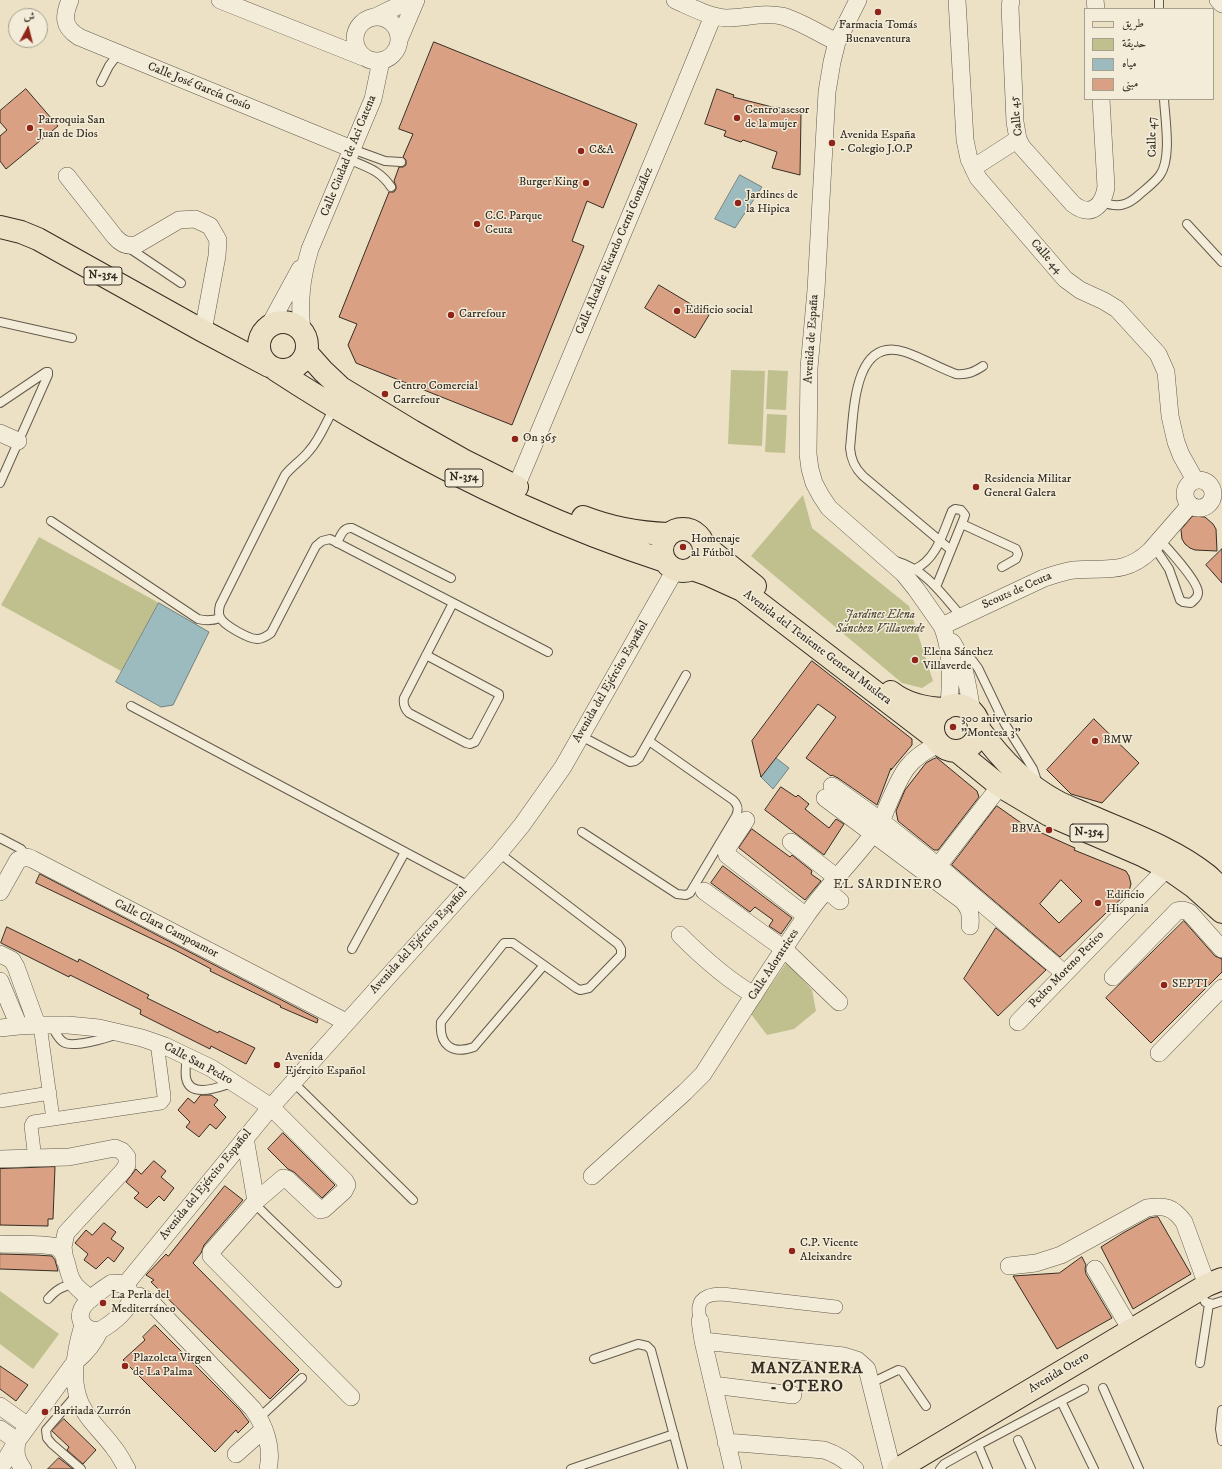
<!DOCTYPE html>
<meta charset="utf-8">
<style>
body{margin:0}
#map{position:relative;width:1222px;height:1469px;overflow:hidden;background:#ece1c5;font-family:"IM FELL DW Pica",Amiri,serif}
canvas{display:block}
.legend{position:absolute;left:1084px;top:8px;width:130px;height:92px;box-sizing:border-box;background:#f3ecd9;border:1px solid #a7a090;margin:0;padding:5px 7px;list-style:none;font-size:12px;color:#362d23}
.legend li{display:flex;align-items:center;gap:8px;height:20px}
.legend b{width:20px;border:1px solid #a7a090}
.north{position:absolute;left:8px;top:8px;width:40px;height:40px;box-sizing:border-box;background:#f3ecd9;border:1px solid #a7a090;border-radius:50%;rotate:7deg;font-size:11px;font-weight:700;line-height:16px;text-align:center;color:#362d23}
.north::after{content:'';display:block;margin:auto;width:14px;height:18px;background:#8f2418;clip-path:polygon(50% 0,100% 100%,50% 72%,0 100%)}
</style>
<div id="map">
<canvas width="1222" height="1469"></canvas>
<ul class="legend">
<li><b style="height:5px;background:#ece1c5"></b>طريق</li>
<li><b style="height:11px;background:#c0c08f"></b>حديقة</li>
<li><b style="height:11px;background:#9cbbbe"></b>مياه</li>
<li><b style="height:11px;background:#daa083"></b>مبنى</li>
</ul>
<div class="north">ش</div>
</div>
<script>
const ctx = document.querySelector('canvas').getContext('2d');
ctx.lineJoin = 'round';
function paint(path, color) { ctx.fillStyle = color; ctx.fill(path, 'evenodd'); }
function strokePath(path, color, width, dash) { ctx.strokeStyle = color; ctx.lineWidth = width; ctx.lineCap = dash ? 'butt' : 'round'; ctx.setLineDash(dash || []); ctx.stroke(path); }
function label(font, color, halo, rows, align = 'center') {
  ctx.font = font + ' "IM FELL DW Pica",serif'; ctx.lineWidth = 3; ctx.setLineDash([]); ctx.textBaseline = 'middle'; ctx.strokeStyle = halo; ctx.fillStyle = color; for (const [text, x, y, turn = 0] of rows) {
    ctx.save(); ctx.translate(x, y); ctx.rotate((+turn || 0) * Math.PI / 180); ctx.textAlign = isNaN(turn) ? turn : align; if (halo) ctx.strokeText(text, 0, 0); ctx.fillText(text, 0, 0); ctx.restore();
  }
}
paint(new Path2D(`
 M731,370L765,371L762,446L728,444Z
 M768,370L788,371L786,410L766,409Z
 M767,414L787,415L785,453L765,452Z
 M803,495L812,528L909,606L933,681L922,688L902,683L751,556Z
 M39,537L159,603L121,671L1,605Z
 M787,962L812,990L816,1011L794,1029L767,1035L751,1014Z
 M0,1291L59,1334L33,1369L0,1344Z`), '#c0c08f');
const water = new Path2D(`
 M740,175L762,187L735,228L715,219Z
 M159,603L209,632L173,705L161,707L116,682Z
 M776,758L789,768L773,789L761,777Z`);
paint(water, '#9cbbbe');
strokePath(water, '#738280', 1);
const building = new Path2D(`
 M434,42L637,124L603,208L587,201L572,241L584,246L512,425L356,363L348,345L357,324L339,317L389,192H394L396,189V186L394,181L399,167H403L406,165V160L403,157L413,134L399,129Z
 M26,89L58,126L6,169L0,161V136L7,130L0,122V111Z
 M717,89L734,95L733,97L776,108V107L801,114L800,175L772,168L777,152L743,140L741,142L724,136L726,131L705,124Z
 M659,285L709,315L695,338L645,308Z
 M1193,516L1205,517L1213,524L1216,529L1217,551L1195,550L1190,548L1185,544L1182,539L1181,530Z
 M1222,549V583L1206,565Z
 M812,661L912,739V745L891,770V768L877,805L838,778L832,775L831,776L806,758L836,717L818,704L761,777L752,741Z
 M1094,719L1139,763L1102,803L1071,794L1047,770Z
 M937,758L977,791L979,797L938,850H934L898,821L896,811L905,790L926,763L933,759Z
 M781,787L796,797L798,795L809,804L805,809L829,828L836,819L844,824L824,855L765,810Z
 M997,806L1024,825L1075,848L1074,850L1126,871L1129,876L1131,884L1129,891L1060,957L952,865ZM1061,880L1082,901L1059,923L1040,904Z
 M752,829L790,857L792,855L812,871L811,874L821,881L805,900L739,848Z
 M723,866L792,918L781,934L769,926L773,920L755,907L750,912L711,883Z
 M40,874L318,1019L317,1023L280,1007L281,1006L210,971L211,969L175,950L36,883Z
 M1184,921L1215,956L1222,959V972L1151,1043L1106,998Z
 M7,927L78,962L79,959L149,995L147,998L218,1033L219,1031L255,1048L246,1064L211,1046L210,1049L140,1014L141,1010L70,975L69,977L1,943Z
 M996,928L1046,970L998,1016L964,979Z
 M201,1095H211L218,1100L214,1105L226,1117L216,1129L210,1124L199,1137L186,1127L190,1122L178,1110L188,1098L194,1103Z
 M283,1133L335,1185L322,1198L294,1172L288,1169L268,1149Z
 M154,1161L166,1171L161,1177L174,1188L164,1201L159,1196L147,1208L134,1198L139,1193L126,1182L136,1169L141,1174Z
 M55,1167L53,1219H48V1226L0,1225V1169Z
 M225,1186L243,1200L204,1245L201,1253L193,1263L299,1370L270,1399L151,1282L154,1280L146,1275L166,1254L168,1256Z
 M1158,1217L1191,1274L1133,1309L1101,1247L1123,1233L1150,1218Z
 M104,1223L116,1232L111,1239L124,1248L114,1262L108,1257L96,1269L84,1260L88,1254L75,1243L86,1230L92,1235Z
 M0,1254L36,1255L52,1256L55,1260L58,1271L0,1269Z
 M1082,1257L1086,1265L1085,1269L1086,1274L1112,1318L1057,1349L1013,1276L1059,1273Z
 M155,1325L240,1410L249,1422L238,1433L236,1430L215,1452L123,1360L145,1340L143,1337Z
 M0,1366L28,1385L16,1401L0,1389Z
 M64,1419L96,1450L83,1464L67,1450L69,1447L52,1431Z
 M59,1458L73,1469H48Z`);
paint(building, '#daa083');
strokePath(building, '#362d23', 1);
const service = new Path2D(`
 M1159,0V9
 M101,82L109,66L118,54
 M352,149L385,161L401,162
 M348,159C366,167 380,170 391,187
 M1101,202C1118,208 1127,206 1140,194C1147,188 1155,182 1160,175C1172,158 1165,119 1164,99
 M1187,224L1222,262
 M129,248L181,283
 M0,322L72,338
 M0,403L46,372H48V375L0,483
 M334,408C326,422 320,439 309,451C302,460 292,466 285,475L220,605C219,609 218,613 220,617C223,625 249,639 257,639C263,639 267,636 271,633L316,546L322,541L330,539L548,652
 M51,521L198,619C206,621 212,621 220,618
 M962,524L1016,549L1018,554L1016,559L1002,567
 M337,543C341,535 343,527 352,528L451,578
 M1153,547L1159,554L1169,569L1180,600L1183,602L1191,603C1194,600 1198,598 1198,593C1199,582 1168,549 1159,539
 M951,550L863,476C854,467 851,459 850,448C854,416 852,335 905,352C923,358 939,368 956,374C967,375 974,372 983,366
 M896,561C925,569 942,594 961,616
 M915,569C937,559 943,532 952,511L955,509L961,510L965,515L964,518L936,587
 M960,651L972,660L978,668L1005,724L1033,769L1036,778L1035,785
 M426,655L499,694V697L475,742L470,744L466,743L409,713C404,708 403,704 404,698L453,603
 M131,706L469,886
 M581,736L630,762L635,761L639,758L686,675
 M582,832L677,894L686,895L690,893L736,816C739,809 738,805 733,800L649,741
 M0,838L21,849L27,857
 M499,853L618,944L621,949V955L589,988L580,990L576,988L513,943H504L441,1022C439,1045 452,1055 474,1047L544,965
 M352,949L405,852
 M51,1025C55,1031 58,1040 65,1043C74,1047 105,1039 114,1035
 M187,1056C186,1063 185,1071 186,1078C190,1099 219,1087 232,1083
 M293,1082L413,1200
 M256,1201L259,1208L266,1215L337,1283
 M1200,1290L1205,1302L1213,1304L1222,1301
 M48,1299C56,1290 62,1286 74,1284
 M594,1359L638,1344L647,1346L651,1350L683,1469
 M1200,1363L1209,1304
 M871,1383L898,1370L902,1371L926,1406
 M1103,1388L1139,1469
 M77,1394L46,1430L47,1438L52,1444L81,1469
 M1061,1401L1094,1469
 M1222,1410L1220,1429L1222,1441
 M259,1418L302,1378
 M1018,1440L1031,1469
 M978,1445L988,1469
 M571,1469L674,1434
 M940,1469L944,1464L978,1445L1084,1389`);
const pedestrian = new Path2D(`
 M40,1025L53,1119
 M0,1101L50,1093
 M35,1159L31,1126L33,1122L161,1103L164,1099V1096L157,1043
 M700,1321C700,1317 698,1311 699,1307C700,1296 713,1294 722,1294L836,1307`);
const minor = new Path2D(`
 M70,0C63,17 63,27 79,37L352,149
 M220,0L363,57
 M675,0C691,7 709,17 727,18C746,18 763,12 782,16C800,21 820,34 837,42
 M858,0L837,42L832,62L827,92L816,290L809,368L808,454L810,469L814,483L821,496L829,508L903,573L916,589L942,626C952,650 951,680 949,706
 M957,0L965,140L969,159L978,178L1065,279L1080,290L1104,301L1117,309L1158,354L1166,372L1170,416L1176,442L1181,455L1195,480
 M1011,0L1010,7L1015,122L1018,139L1022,147L1073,204C1091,218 1103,206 1106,187L1101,99
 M1095,0L1096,9
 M1218,0L1222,4
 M355 39a22 22 0 1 1 44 0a22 22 0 1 1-44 0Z
 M375,17L410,0
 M399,40L416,0
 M973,168L1018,139
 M67,176L115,237C122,245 129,247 138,244L179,220L195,219L210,226L218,240L217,256L203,331
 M269,326L300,269
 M302,332C299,301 301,279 310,249L373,99L381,61
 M0,433L18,441
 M1185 494a14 14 0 1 1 28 0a14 14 0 1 1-28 0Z
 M516,487L672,116L713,16
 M942,626L1044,578C1054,575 1064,571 1074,570C1104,567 1125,575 1150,551L1190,505
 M952,642C965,661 968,689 972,712
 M832,786L881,821L938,866L1064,973
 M825,798L963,901C970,909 971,915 970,926
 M746,820L728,847L726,851L727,855L806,916
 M791,842L836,877
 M938,866L1000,786
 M826,890L840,901
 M704,891L784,949L839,1002
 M0,892L18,860L27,857L32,859L346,1022
 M680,935C703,958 726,979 754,995
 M0,954L12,960L16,967L37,1025
 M1113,977L1177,911L1183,910L1189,912L1222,949
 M0,981L19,1026
 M1018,1022L1167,868
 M0,1028L19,1026L40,1025H68L99,1028L142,1038L165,1046L211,1068L271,1107L345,1181L347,1185L344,1191L324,1209L320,1210L287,1179L283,1178L256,1201L211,1252V1256L351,1397
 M1159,1053L1222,988
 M245,1138L256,1201
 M0,1159L69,1157L115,1148L122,1151L127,1157V1165L123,1171L66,1233L63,1247L65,1261
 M592,1176L685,1092L703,1074C737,1021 770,968 806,916C826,887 852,862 873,834C880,826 883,817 887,807C901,775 906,759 939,744
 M0,1244C14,1245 43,1243 56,1247C68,1252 66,1272 73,1282C77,1289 85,1294 91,1299
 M1009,1266L1036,1263L1061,1255L1147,1208C1165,1205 1173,1207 1184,1222L1207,1285
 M1095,1269L1131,1330
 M112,1283C118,1283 124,1283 128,1289C139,1302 115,1321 104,1328C91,1336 75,1323 82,1309C86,1300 103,1289 112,1283Z
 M125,1285L271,1107L499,853L522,825L563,767L675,570
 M132,1296H139L152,1303L253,1409C265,1426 273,1448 268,1469
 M700,1321L703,1341L733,1469
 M83,1325C75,1352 68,1386 85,1412C93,1425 105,1435 114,1448C119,1454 123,1462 127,1469
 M703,1341L844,1356L857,1360L867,1369L892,1469
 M713,1385L793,1395
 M0,1406L28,1426
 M0,1429L17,1441L0,1469
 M726,1442L824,1450C836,1454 845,1459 855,1469
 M236,1454L264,1429
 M23,1469C16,1459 15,1453 17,1441L75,1362C86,1353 94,1344 100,1330`);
const primary = new Path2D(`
 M898,1469L1207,1285L1222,1279`);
const trunk = new Path2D(`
 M0,227L21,232L38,239L203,331L269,366
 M259 346a24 24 0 1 1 48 0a24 24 0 1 1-48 0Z
 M307,353L323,371L341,388L412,431L463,460L517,487
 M276,370C308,391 341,411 374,430C467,483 563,528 665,561
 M583,517C611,528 638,533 668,534
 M662 550a21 21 0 1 1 42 0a21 21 0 1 1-42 0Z
 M704,545L755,586
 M692,569L709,575L742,590L935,738
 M891,692C906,704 924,708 944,709
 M933 728a23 23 0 1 1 46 0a23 23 0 1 1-46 0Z
 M979,729C1000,758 1024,784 1056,801C1067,807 1079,811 1090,816C1129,833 1173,848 1207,875C1212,879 1217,885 1222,890
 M957,751L1000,786L1049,815L1144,856L1167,868L1194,887L1222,912`);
strokePath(service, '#645a4c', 10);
strokePath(pedestrian, '#645a4c', 14);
strokePath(minor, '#645a4c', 18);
strokePath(primary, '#362d23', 24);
strokePath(trunk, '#362d23', 24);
strokePath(service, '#f3ecd9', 8);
strokePath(pedestrian, '#f3ecd9', 13);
strokePath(minor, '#f3ecd9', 17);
strokePath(primary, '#ece1c5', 22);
strokePath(trunk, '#ece1c5', 22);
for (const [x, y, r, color] of [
 [878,12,4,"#8f2418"],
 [737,118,4,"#8f2418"],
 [30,128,4,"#8f2418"],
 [832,143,4,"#8f2418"],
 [581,151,4,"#8f2418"],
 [586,183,4,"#8f2418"],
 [738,203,4,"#8f2418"],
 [477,224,4,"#8f2418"],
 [677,311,4,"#8f2418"],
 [451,315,4,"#8f2418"],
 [385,394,4,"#8f2418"],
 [515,439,4,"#8f2418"],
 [976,487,4,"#8f2418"],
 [683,547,4,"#8f2418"],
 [915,660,4,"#8f2418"],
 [953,727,4,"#8f2418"],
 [1095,741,4,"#8f2418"],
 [1049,830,4,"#8f2418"],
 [1098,903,4,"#8f2418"],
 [1164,985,4,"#8f2418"],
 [277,1065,4,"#8f2418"],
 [792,1251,4,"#8f2418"],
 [103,1303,4,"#8f2418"],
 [125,1366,4,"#8f2418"],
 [45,1412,4,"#8f2418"]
]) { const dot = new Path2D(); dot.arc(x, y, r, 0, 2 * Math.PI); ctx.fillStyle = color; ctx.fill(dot); strokePath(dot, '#f3ecd9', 1.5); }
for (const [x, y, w] of [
 [103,276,38],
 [464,478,38],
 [1089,833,38]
]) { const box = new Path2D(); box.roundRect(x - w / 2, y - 9, w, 18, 3); ctx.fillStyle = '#f3ecd9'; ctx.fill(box); strokePath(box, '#362d23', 1); }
label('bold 11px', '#362d23', null, [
 ["N-354",103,276],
 ["N-354",464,478],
 ["N-354",1089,833]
]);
label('12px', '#362d23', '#f3ecd9', [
 ["Farmacia Tomás",878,26,"center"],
 ["Buenaventura",878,40,"center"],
 ["Centro asesor",745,111],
 ["de la mujer",745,125],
 ["Parroquia San",38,121],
 ["Juan de Dios",38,135],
 ["Avenida España",840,136],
 ["- Colegio J.O.P",840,150],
 ["C&A",589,151],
 ["Burger King",578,183,"right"],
 ["Jardines de",746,196],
 ["la Hipica",746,210],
 ["C.C. Parque",485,217],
 ["Ceuta",485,231],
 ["Edificio social",685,311],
 ["Carrefour",459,315],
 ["Centro Comercial",393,387],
 ["Carrefour",393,401],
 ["On 365",523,439],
 ["Residencia Militar",984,480],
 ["General Galera",984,494],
 ["Homenaje",691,540],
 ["al Fútbol",691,554],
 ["Elena Sánchez",923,653],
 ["Villaverde",923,667],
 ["300 aniversario",961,720],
 ["\"Montesa 3\"",961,734],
 ["BMW",1103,741],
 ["BBVA",1041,830,"right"],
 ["Edificio",1106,896],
 ["Hispania",1106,910],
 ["SEPTI",1172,985],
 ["Avenida",285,1058],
 ["Ejército Español",285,1072],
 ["C.P. Vicente",800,1244],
 ["Aleixandre",800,1258],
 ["La Perla del",111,1296],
 ["Mediterráneo",111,1310],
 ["Plazoleta Virgen",133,1359],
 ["de La Palma",133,1373],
 ["Barriada Zurrón",53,1412]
], 'left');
label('12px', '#362d23', '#f3ecd9', [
 ["Calle José García Cosío",199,87,22],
 ["Calle 45",1017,116,-97],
 ["Calle 47",1153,137,-91],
 ["Calle Ciudad de Aci Catena",349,156,-68],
 ["Calle Alcalde Ricardo Cerni González",615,251,-67],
 ["Calle 44",1046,257,49],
 ["Avenida de España",812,339,-86],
 ["Scouts de Ceuta",1017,591,-24],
 ["Avenida del Teniente General Muslera",817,648,37],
 ["Avenida del Ejército Español",611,682,-60],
 ["Calle Clara Campoamor",166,929,27],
 ["Avenida del Ejército Español",419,941,-48],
 ["Calle Adoratrices",774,965,-57],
 ["Pedro Moreno Perico",1067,970,-46],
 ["Calle San Pedro",198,1064,28],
 ["Avenida del Ejército Español",206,1185,-51],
 ["Avenida Otero",1059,1373,-31]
]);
label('italic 12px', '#58523e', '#f3ecd9', [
 ["Jardines Elena",880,616],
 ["Sánchez Villaverde",880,630]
]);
ctx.letterSpacing = '1px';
label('13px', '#362d23', '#f3ecd9', [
 ["EL SARDINERO",888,885]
]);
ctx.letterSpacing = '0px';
ctx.letterSpacing = '1px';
label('bold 16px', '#362d23', '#f3ecd9', [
 ["MANZANERA",807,1370],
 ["- OTERO",807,1388]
]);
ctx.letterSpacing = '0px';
</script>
